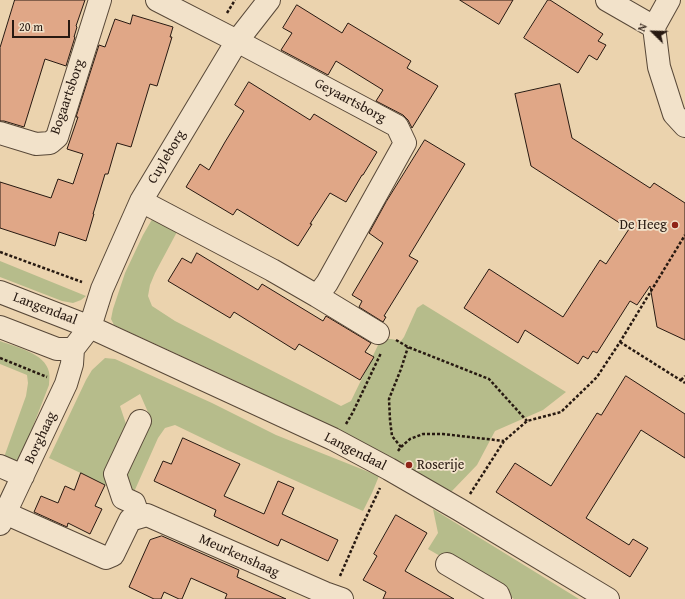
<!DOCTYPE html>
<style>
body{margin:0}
#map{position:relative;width:685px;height:599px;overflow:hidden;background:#ebd3ae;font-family:"Gentium Book Plus",serif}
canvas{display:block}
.north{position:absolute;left:633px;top:12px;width:40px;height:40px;-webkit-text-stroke:3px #f2e2ca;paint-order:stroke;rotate:293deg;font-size:11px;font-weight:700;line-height:16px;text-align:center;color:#271911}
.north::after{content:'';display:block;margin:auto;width:14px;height:18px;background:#271911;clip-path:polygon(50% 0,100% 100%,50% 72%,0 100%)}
.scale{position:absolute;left:12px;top:20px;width:58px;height:18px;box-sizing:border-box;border:2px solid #271911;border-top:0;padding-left:5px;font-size:12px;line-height:14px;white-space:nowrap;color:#271911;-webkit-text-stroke:3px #f2e2ca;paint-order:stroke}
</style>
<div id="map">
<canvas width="685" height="599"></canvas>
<div class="north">N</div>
<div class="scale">20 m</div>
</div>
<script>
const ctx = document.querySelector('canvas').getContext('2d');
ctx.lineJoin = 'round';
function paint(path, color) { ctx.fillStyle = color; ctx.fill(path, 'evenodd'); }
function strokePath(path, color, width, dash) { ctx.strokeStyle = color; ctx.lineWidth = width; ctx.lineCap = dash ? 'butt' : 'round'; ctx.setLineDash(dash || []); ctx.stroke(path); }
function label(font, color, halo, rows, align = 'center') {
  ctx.font = font + ' "Gentium Book Plus",serif'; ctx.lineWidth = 3.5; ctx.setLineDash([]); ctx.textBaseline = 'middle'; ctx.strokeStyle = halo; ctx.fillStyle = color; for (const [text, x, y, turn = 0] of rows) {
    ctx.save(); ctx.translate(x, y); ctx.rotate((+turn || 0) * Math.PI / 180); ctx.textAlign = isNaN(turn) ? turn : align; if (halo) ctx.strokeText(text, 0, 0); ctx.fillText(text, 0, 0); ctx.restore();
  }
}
paint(new Path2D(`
 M154,216L178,230L155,273L150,285L148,296L152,306L175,321L341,406L351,401L381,339H391L401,341L404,337L417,308L423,304L566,392L543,410L495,431L477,465L451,492L378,453L249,387L114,325L111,319L113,309L125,273L143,235Z
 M0,261L86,296L81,300L73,303L62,301L0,277Z
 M0,341C16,347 45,353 49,372C50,376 49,381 49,385L18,465L3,460L26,396L28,383L27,375L0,364Z
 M105,358L115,359L212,403L276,435L379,476L372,493L363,511L227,450L175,425L165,428L158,438L134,492L126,484L127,473L151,419L140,394L120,406L126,424L107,466L110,487L49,458L86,380L92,370Z
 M433,509L579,599H514L428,549L438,533Z`), '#b6bc8b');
const building = new Path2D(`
 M15,0H85L76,26L77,27L74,37H75L66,66L45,59L24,127L4,121H0V48Z
 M460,0H513L499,24Z
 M548,0H550L603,34L598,41L606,45L597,60L589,55L578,73L524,38Z
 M297,5L342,33L348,23L411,61L407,68L438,86L412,128L408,120L403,115L376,101L383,90L336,61L328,75L281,50L292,33L283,28Z
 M133,15L173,27L170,37H172L157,86L150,84L131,147L117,143L108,174H105L93,214H94L86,241L59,232L55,246L0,228V182L51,198L58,179L73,184L83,154L67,149L78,117H76L99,45L105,47L115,19L130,24Z
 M249,82L310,120L314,114L377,152L363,175H362L346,202L330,193L310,224H312L298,246L237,209L233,215L186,187L200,164L209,170L225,142L244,111L235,105Z
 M560,84L572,138L650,188L654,183L685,203V340L657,327L650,286L637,305L630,301L597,353L593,351L588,359L583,356L578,364L525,330L518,343L464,308L489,269L563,317L600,260L606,264L629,229L531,166L515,94Z
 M425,140L465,164L409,256L418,261L384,316L386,317L383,322L359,307L362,301L352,295L383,243L369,233L386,202Z
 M197,253L258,290L262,284L323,321L326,316L371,343L365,352L374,357L360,380L299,344L295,350L234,312L230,318L168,281L182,258L191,263Z
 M626,376L685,414V458L641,430L586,518L629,545L633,539L648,548L630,577L496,492L515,463L551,486L597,413L601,415Z
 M183,438L240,464L224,496L264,514L278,481L294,488L282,514L338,540L328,561L281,539L278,546L214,516L216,510L154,481L163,461L171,464Z
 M81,473L105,485L95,506L102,509L90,534L68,523L67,527L34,512L41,496L58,503L65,486L74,490Z
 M396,515L427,533L405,571L454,599H383L386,592L363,580L377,556L374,554Z
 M162,536L239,570L237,577L286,599H225L227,594L191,578L182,599H179L164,592L161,599H154L129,587L150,540Z`);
paint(building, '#e0a787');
strokePath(building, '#271911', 1);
const minor = new Path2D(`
 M607,0L654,27L659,67L674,114L685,126
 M654,27L669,0
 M0,133L36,144L50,143L57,137L100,0
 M141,201L272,270L317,296L327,283L405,143L397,126L237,41L157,0
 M0,292L90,327L333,439L389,469L460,510L608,599
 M317,296L378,333
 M0,327L57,349H73
 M73,349L90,327L102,289L141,201L237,41L269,0
 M0,466L23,476
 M5,513L106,558L113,555L130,520L147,515L325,593L342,599
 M139,517L134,503L123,498L115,474L140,421
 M0,524L66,384L72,364L73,349
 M447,564L498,594L500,599`);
strokePath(minor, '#584838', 24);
strokePath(new Path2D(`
 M227,13L235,0
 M0,252L82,282
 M396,340L408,347L489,379L527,421
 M620,342L685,383
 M0,358L47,377
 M681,380L685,376
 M346,424L353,412L381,353
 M401,447L392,436L390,420L389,399L401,369L408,347
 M398,451L401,447L410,439L423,434H443L504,441
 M470,494L504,441L527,421L561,412L597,377L620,342L685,235
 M340,576L361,528L380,488`), '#271911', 2.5, [3, 2]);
strokePath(minor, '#f2e2ca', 22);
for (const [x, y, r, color] of [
 [675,225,4,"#8f2418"],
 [409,465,4,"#8f2418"]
]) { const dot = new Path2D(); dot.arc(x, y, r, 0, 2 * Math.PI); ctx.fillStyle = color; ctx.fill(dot); strokePath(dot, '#f2e2ca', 1.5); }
label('14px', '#271911', '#f2e2ca', [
 ["Bogaartsborg",68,97,-71],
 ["Geyaartsborg",350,101,28],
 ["Cuyleborg",167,157,-59],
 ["Langendaal",45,309,21],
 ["Borghaag",41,438,-65],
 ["Langendaal",355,452,27],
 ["Meurkenshaag",239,556,24]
]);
label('14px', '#271911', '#f2e2ca', [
 ["De Heeg",667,225],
 ["Roserije",417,465,"left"]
], 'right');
</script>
